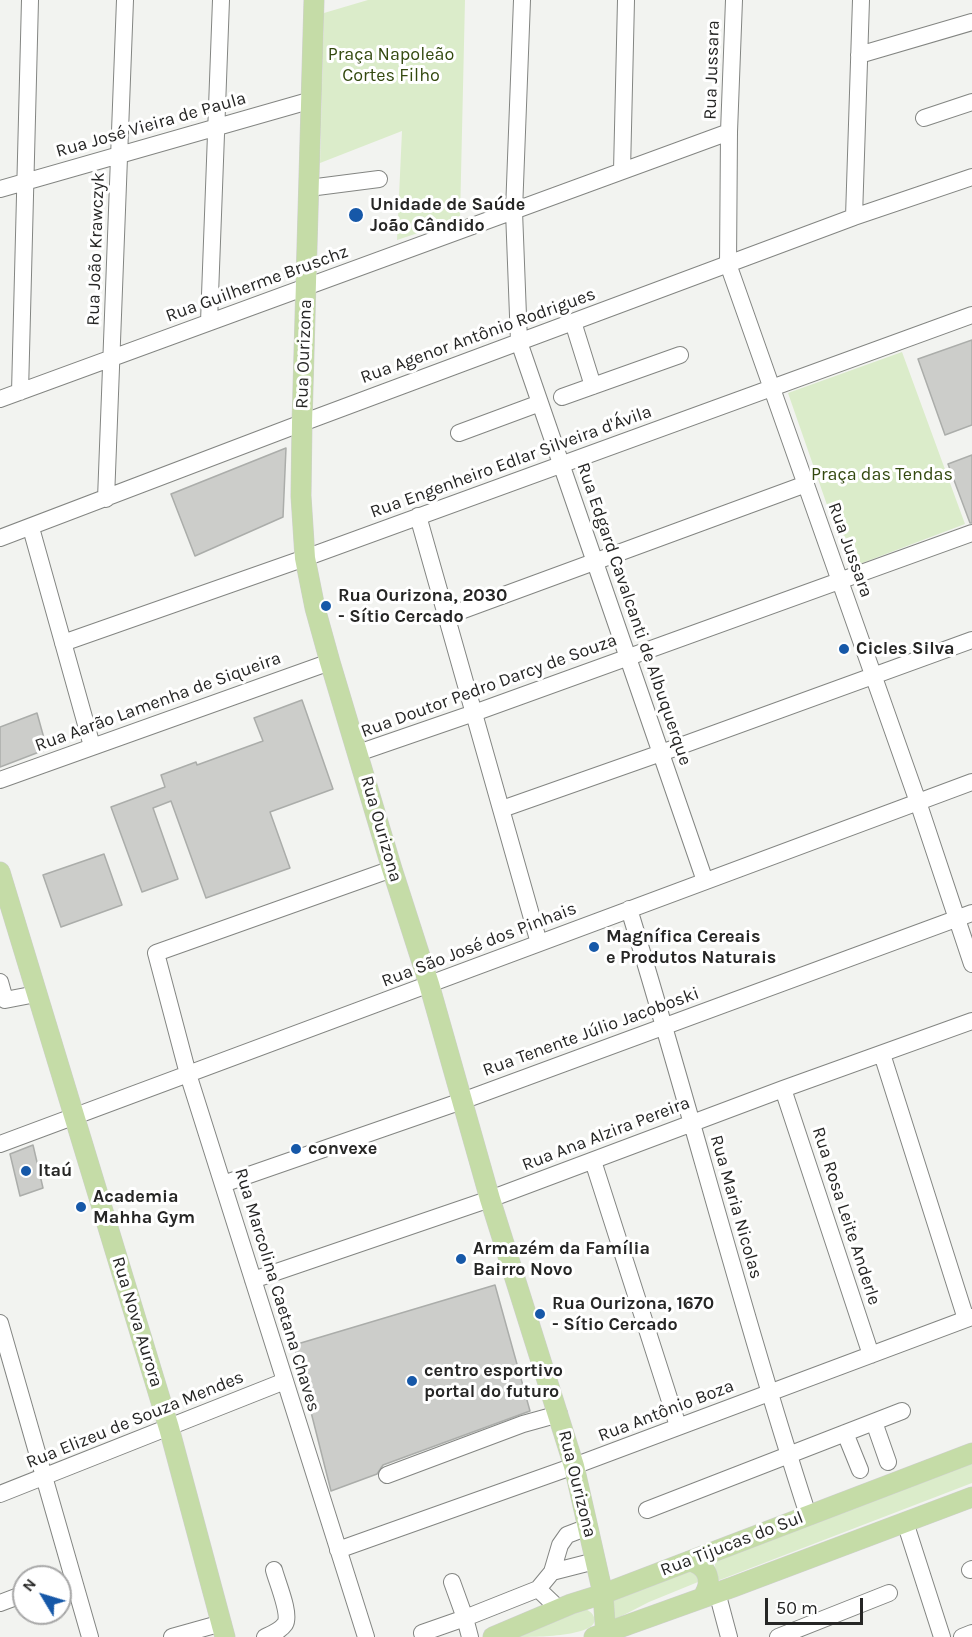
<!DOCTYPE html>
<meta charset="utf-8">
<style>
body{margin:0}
#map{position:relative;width:972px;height:1637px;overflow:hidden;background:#f2f3f0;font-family:Karla,sans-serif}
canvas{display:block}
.north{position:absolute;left:12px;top:1565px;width:60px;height:60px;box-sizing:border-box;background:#fff;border:2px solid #a8a8a8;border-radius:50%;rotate:308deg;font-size:16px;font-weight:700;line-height:24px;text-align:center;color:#262625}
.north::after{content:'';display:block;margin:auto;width:21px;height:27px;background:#1658a8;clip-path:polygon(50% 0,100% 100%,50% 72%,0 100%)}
.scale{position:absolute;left:765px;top:1598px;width:98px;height:27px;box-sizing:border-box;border:3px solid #262625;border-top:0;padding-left:8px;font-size:18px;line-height:21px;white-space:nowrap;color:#262625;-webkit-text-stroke:4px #fff;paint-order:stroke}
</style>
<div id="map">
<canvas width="972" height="1637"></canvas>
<div class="north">N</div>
<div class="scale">50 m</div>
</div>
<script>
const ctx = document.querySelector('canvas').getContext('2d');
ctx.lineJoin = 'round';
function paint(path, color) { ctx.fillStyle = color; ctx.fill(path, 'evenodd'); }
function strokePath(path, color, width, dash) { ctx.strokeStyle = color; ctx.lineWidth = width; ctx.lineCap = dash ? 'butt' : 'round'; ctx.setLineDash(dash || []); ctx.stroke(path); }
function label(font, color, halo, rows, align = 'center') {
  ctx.font = font + ' Karla,sans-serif'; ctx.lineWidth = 6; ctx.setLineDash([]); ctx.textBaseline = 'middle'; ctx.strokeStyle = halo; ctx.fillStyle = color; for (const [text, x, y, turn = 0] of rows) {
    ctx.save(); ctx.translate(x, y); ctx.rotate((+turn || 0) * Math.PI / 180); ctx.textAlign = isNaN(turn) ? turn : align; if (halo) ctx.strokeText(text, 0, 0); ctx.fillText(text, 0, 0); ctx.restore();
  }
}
paint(new Path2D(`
 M368,0H465L460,219L397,240L402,131L320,163L324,13Z
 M902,352L965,524L849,568L788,393Z
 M972,1459V1483L717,1581L714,1558Z
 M691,1567L700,1572L698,1582L649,1602L614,1620L611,1598Z
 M583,1608C588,1610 592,1612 594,1617C602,1637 531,1637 518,1637Z`), '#dbecca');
const building = new Path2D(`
 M972,340V425L945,435L918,359Z
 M286,448L283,517L195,556L171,494Z
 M972,455V523H970L948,464Z
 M302,700L333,789L270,812L290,868L206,898L171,801L153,808L178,879L142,892L111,807L165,787L161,775L196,762L197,765L263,741L254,718Z
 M37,713L47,749L0,767V727Z
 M104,854L122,905L61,927L43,875Z
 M33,1145L43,1188L20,1196L10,1154Z
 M495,1285L530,1411L383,1465L377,1474L331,1491L294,1345Z`);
paint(building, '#cccdca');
strokePath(building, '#abadaa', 1.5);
const minor = new Path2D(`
 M522,0L514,211L519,342L705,881
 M734,0L729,132L728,264L918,802L972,964
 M859,55L972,22
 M924,118L972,102
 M622,171L626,0
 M309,188L379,179
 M0,189L312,100
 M854,217L861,0
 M209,322L221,0
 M573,322L593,386
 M20,392L30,0
 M562,397L680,355
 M0,399L729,132
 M459,433L540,403
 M106,499L125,0
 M418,516L539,943
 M31,528L92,746
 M0,538L302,423L854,217L972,177
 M447,616L806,484
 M63,643L305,558L972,315
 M358,753L474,713L972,533
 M0,780L330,662
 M502,809L661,753L972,640
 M629,909C691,1111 743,1315 808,1515
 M0,982L5,1000L36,994
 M882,1054L966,1319
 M783,1089L871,1355
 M0,1144L972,782
 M593,1161L678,1426
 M223,1184L462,1101L972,913
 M253,1280L490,1199L783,1089L972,1021
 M0,1323L90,1637
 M874,1422L888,1462
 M845,1433L860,1470
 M387,1475L523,1424L559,1414
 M0,1494L285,1381
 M647,1510L902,1411
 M905,1522L942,1637
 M338,1550L574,1466L972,1317
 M970,1570L972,1569
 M552,1572L595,1561
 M452,1582L465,1618L470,1637
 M538,1589L559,1609
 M717,1592L729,1637
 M0,1603L24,1594
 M422,1633L465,1618L538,1589L552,1572L560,1545L567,1535L588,1527
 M172,1637L222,1623
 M265,1637C272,1634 280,1631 285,1624C291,1614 277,1582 274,1570
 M366,1637L188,1074L156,953L392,869
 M778,1637L889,1593
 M962,1637L972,1633`);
const major = new Path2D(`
 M314,0L302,423L301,496L305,558L315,608L330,662L392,869L429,984L490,1199L574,1466L603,1594L606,1637
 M0,872L169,1428L225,1637
 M689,1561C708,1565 714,1582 702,1598
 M493,1637L571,1604L603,1594L972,1453
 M594,1637L733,1587L972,1497`);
strokePath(minor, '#838582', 18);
strokePath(major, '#cfcfcf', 21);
strokePath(minor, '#fff', 16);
strokePath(major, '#c5dca7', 20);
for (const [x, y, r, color] of [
 [356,215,8,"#1658a8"],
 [326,606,6,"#1658a8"],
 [844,649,6,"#1658a8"],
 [594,947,6,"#1658a8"],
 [296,1149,6,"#1658a8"],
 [26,1171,6,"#1658a8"],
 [81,1207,6,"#1658a8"],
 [461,1259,6,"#1658a8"],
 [540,1314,6,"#1658a8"],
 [412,1381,6,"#1658a8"]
]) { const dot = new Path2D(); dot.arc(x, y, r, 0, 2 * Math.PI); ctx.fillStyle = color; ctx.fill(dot); strokePath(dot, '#fff', 2); }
label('18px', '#33490f', '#fff', [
 ["Praça Napoleão",391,55],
 ["Cortes Filho",391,76],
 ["Praça das Tendas",882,475]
]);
label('18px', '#262625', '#fff', [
 ["Rua Jussara",712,70,-88],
 ["Rua José Vieira de Paula",151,125,-16],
 ["Rua João Krawczyk",96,249,-88],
 ["Rua Guilherme Bruschz",257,284,-20],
 ["Rua Agenor Antônio Rodrigues",478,336,-20],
 ["Rua Ourizona",304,354,-88],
 ["Rua Engenheiro Edlar Silveira d'Ávila",511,462,-20],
 ["Rua Jussara",850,550,70],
 ["Rua Edgard Cavalcanti de Albuquerque",634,614,71],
 ["Rua Doutor Pedro Darcy de Souza",489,686,-20],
 ["Rua Aarão Lamenha de Siqueira",158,702,-20],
 ["Rua Ourizona",381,829,74],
 ["Rua São José dos Pinhais",479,945,-21],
 ["Rua Tenente Júlio Jacoboski",591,1032,-20],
 ["Rua Ana Alzira Pereira",606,1134,-21],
 ["Rua Maria Nicolas",736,1207,74],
 ["Rua Rosa Leite Anderle",846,1216,72],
 ["Rua Marcolina Caetana Chaves",277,1290,73],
 ["Rua Nova Aurora",137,1322,73],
 ["Rua Antônio Boza",666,1411,-21],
 ["Rua Elizeu de Souza Mendes",135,1420,-22],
 ["Rua Ourizona",577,1484,76],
 ["Rua Tijucas do Sul",732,1544,-21]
]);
label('bold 18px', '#262625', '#fff', [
 ["Unidade de Saúde",370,205],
 ["João Cândido",370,226],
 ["Rua Ourizona, 2030",338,596],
 ["- Sítio Cercado",338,617],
 ["Cicles Silva",856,649],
 ["Magnífica Cereais",606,937],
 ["e Produtos Naturais",606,958],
 ["convexe",308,1149],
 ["Itaú",38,1171],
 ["Academia",93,1197],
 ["Mahha Gym",93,1218],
 ["Armazém da Família",473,1249],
 ["Bairro Novo",473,1270],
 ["Rua Ourizona, 1670",552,1304],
 ["- Sítio Cercado",552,1325],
 ["centro esportivo",424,1371],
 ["portal do futuro",424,1392]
], 'left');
</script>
